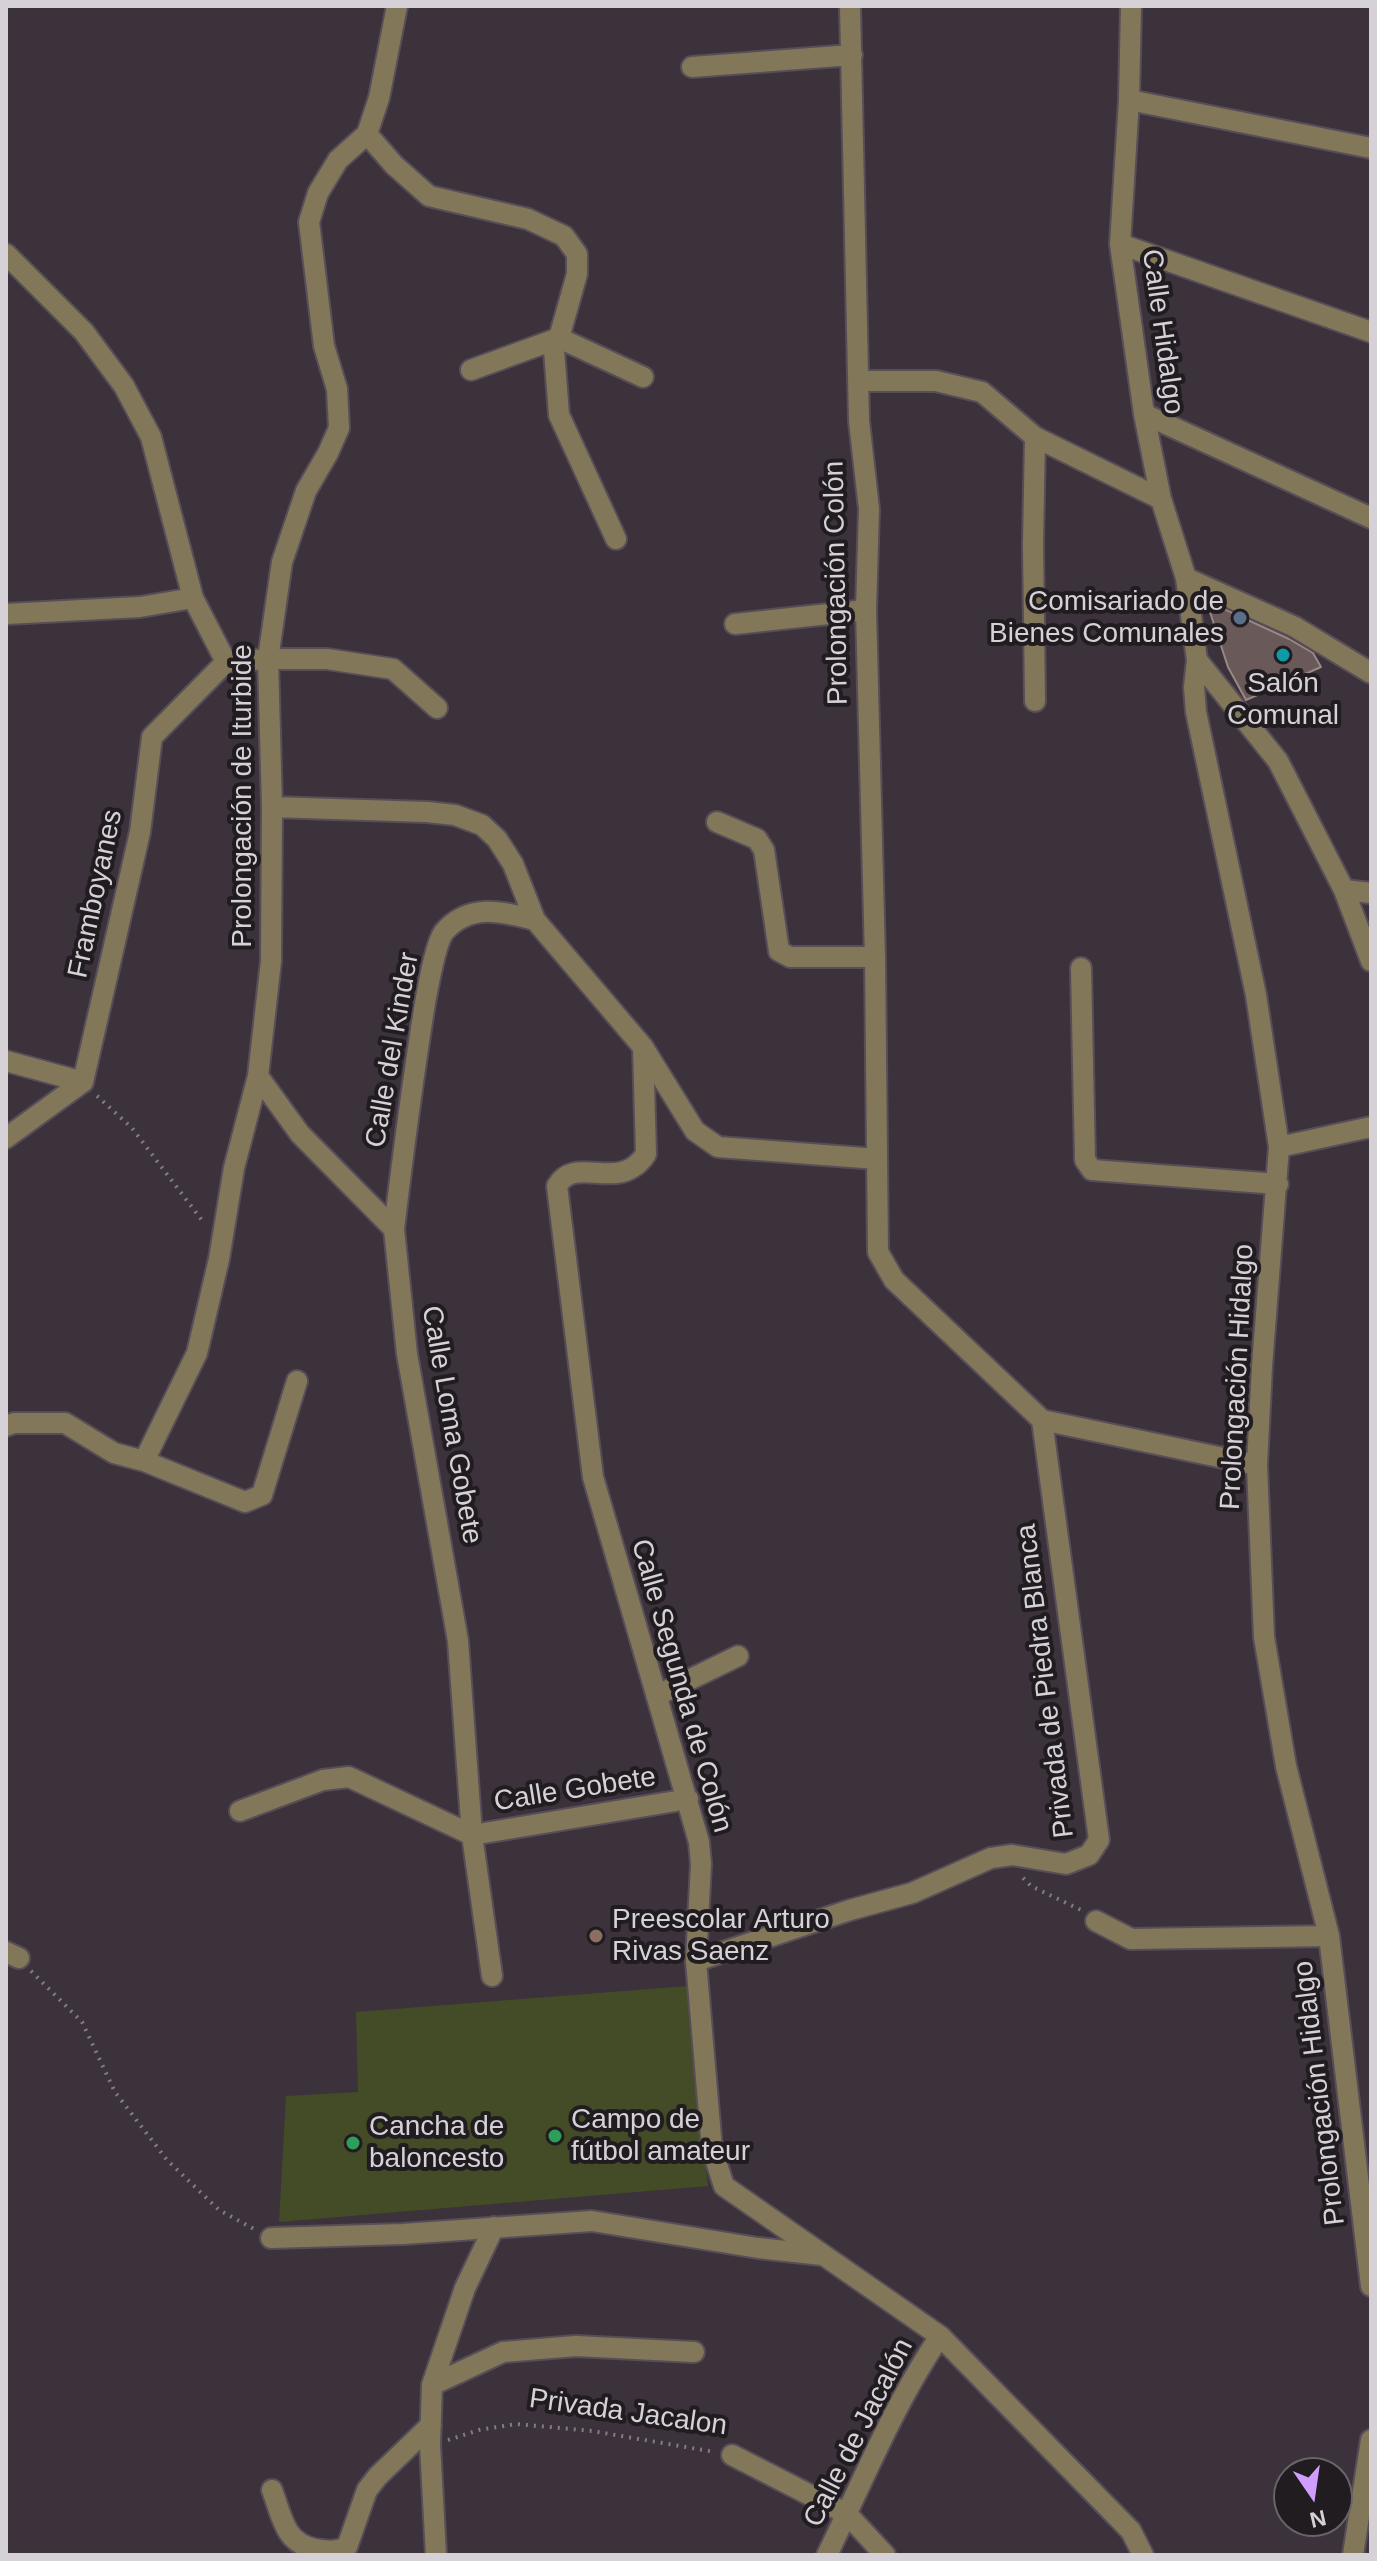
<!DOCTYPE html>
<meta charset="utf-8">
<style>
body{margin:0}
#map{position:relative;width:1377px;height:2561px;overflow:hidden;background:#3b323c;font-family:Helvetica,sans-serif}
canvas{display:block}
.frame{position:absolute;inset:0;border:8px solid #d6d0d7;pointer-events:none}
.north{position:absolute;left:1273px;top:2457px;width:80px;height:80px;box-sizing:border-box;background:#201c20;border:2px solid #696469;border-radius:50%;rotate:167deg;font-size:22px;font-weight:700;line-height:32px;text-align:center;color:#d6d0d7}
.north::after{content:'';display:block;margin:auto;width:28px;height:36px;background:#d09dfe;clip-path:polygon(50% 0,100% 100%,50% 72%,0 100%)}
</style>
<div id="map">
<canvas width="1377" height="2561"></canvas>
<div class="frame"></div>
<div class="north">N</div>
</div>
<script>
const ctx = document.querySelector('canvas').getContext('2d');
ctx.lineJoin = 'round';
function paint(path, color) { ctx.fillStyle = color; ctx.fill(path, 'evenodd'); }
function strokePath(path, color, width, dash) { ctx.strokeStyle = color; ctx.lineWidth = width; ctx.lineCap = dash ? 'butt' : 'round'; ctx.setLineDash(dash || []); ctx.stroke(path); }
function label(font, color, halo, rows, align = 'center') {
  ctx.font = font + ' Helvetica,sans-serif'; ctx.lineWidth = 8; ctx.setLineDash([]); ctx.textBaseline = 'middle'; ctx.strokeStyle = halo; ctx.fillStyle = color; for (const [text, x, y, turn = 0] of rows) {
    ctx.save(); ctx.translate(x, y); ctx.rotate((+turn || 0) * Math.PI / 180); ctx.textAlign = isNaN(turn) ? turn : align; if (halo) ctx.strokeText(text, 0, 0); ctx.fillText(text, 0, 0); ctx.restore();
  }
}
paint(new Path2D(`
 M688,1986L708,2186L279,2222L286,2096L358,2092L356,2012Z`), '#434c26');
const building = new Path2D(`
 M1209,602L1289,639L1313,653L1321,667L1246,700L1228,667L1207,603Z`);
paint(building, '#695958');
strokePath(building, '#998886', 2);
const minor = new Path2D(`
 M850,6L859,421L869,509L866,610L875,957L878,1252L894,1280L1042,1420L1257,1465
 M1131,6L1129,100L1120,244L1144,414L1161,499L1186,578L1197,660L1194,687L1196,712L1256,995L1279,1147L1262,1366L1257,1465L1264,1637L1286,1766L1329,1936L1371,2286
 M692,67L852,55
 M1129,100L1371,148
 M367,134L394,165L429,196L528,219L564,236L577,254V274L559,338L643,377
 M1120,244L1371,332
 M6,254L84,332L124,386L151,437L193,598L226,662
 M559,338L554,350L559,415L616,539
 M471,370L559,338
 M860,381H936L982,392L1035,437L1161,499
 M1144,414L1371,518
 M1186,578L1295,627L1371,673
 M6,614L140,607L193,598
 M735,624L866,610
 M1197,660L1278,761L1344,890L1371,961
 M226,662L268,659H327L393,669L437,708
 M1035,701L1033,544L1035,437
 M272,807L427,812L455,815L482,825L497,839L513,864L535,920L643,1047L695,1131L718,1147L877,1159
 M717,822L757,839L764,850L779,951L790,957H875
 M1344,890L1371,893
 M1081,968L1085,1160L1092,1170L1278,1184
 M643,1047L646,1154C619,1195 576,1153 557,1186L593,1477L699,1842L701,1864L696,1961L712,2149L724,2186L940,2336L1131,2531L1143,2555
 M6,1061L83,1082
 M258,1076L300,1134L394,1229L407,1354L458,1641L472,1835L492,1976
 M6,1138L83,1082L140,832L152,737L226,662
 M1279,1147L1371,1127
 M394,1229C403,1154 413,1078 425,1003C428,988 435,944 444,932C470,902 503,912 535,920
 M6,1426L14,1423H65L114,1453L144,1461L245,1502L262,1495L297,1381
 M144,1461L197,1353L219,1259L234,1168L258,1076L271,961L272,807L268,659L282,562L306,491L328,453L339,428L337,389L324,346L309,222L318,193L338,160L367,134L379,98L397,6
 M658,1695L738,1656
 M240,1811L323,1780L349,1777L472,1835
 M472,1835L688,1799
 M1096,1921L1131,1939L1329,1936
 M6,1952L19,1958
 M696,1961L850,1910L912,1893L991,1858L1012,1855L1066,1864L1089,1855L1099,1840L1042,1420
 M271,2238L403,2234L592,2221L758,2248L822,2255
 M432,2385L503,2352L576,2346L694,2352
 M732,2455L847,2514L885,2555
 M272,2490C282,2516 284,2543 315,2549C328,2551 335,2552 347,2547L367,2490L378,2476L431,2425
 M436,2555L430,2445L432,2385L465,2288L494,2227
 M827,2555C863,2481 894,2404 940,2336
 M1353,2555L1371,2440`);
strokePath(minor, '#574e58', 24);
strokePath(new Path2D(`
 M97,1096L132,1128L204,1223
 M1023,1878L1031,1886L1081,1910
 M31,1971L82,2022L115,2092L167,2160L219,2210L254,2229
 M448,2440L479,2430L516,2424L592,2431L715,2452`), '#837c84', 4, [2, 6]);
strokePath(minor, '#83775a', 20);
for (const [x, y, r, color] of [
 [1240,618,8,"#5c6f8a"],
 [1283,655,8,"#0f9aa8"],
 [596,1936,8,"#8d6e63"],
 [555,2136,8,"#2e9e5b"],
 [353,2143,8,"#2e9e5b"]
]) { const dot = new Path2D(); dot.arc(x, y, r, 0, 2 * Math.PI); ctx.fillStyle = color; ctx.fill(dot); strokePath(dot, '#201c20', 3); }
label('28px', '#d6d0d7', '#201c20', [
 ["Calle Hidalgo",1162,332,82],
 ["Prolongación Colón",837,583,-91],
 ["Prolongación de Iturbide",243,796,-90],
 ["Framboyanes",96,894,-78],
 ["Calle del Kinder",393,1050,-80],
 ["Prolongación Hidalgo",1238,1377,-87],
 ["Calle Loma Gobete",451,1425,80],
 ["Privada de Piedra Blanca",1046,1681,-97],
 ["Calle Segunda de Colón",681,1686,74],
 ["Calle Gobete",575,1790,-9],
 ["Prolongación Hidalgo",1320,2093,-97],
 ["Privada Jacalon",628,2413,8],
 ["Calle de Jacalón",859,2433,-63]
]);
label('28px', '#d6d0d7', '#201c20', [
 ["Comisariado de",1224,602,"right"],
 ["Bienes Comunales",1224,634,"right"],
 ["Salón",1283,684,"center"],
 ["Comunal",1283,716,"center"],
 ["Preescolar Arturo",612,1920],
 ["Rivas Saenz",612,1952],
 ["Campo de",571,2120],
 ["fútbol amateur",571,2152],
 ["Cancha de",369,2127],
 ["baloncesto",369,2159]
], 'left');
</script>
